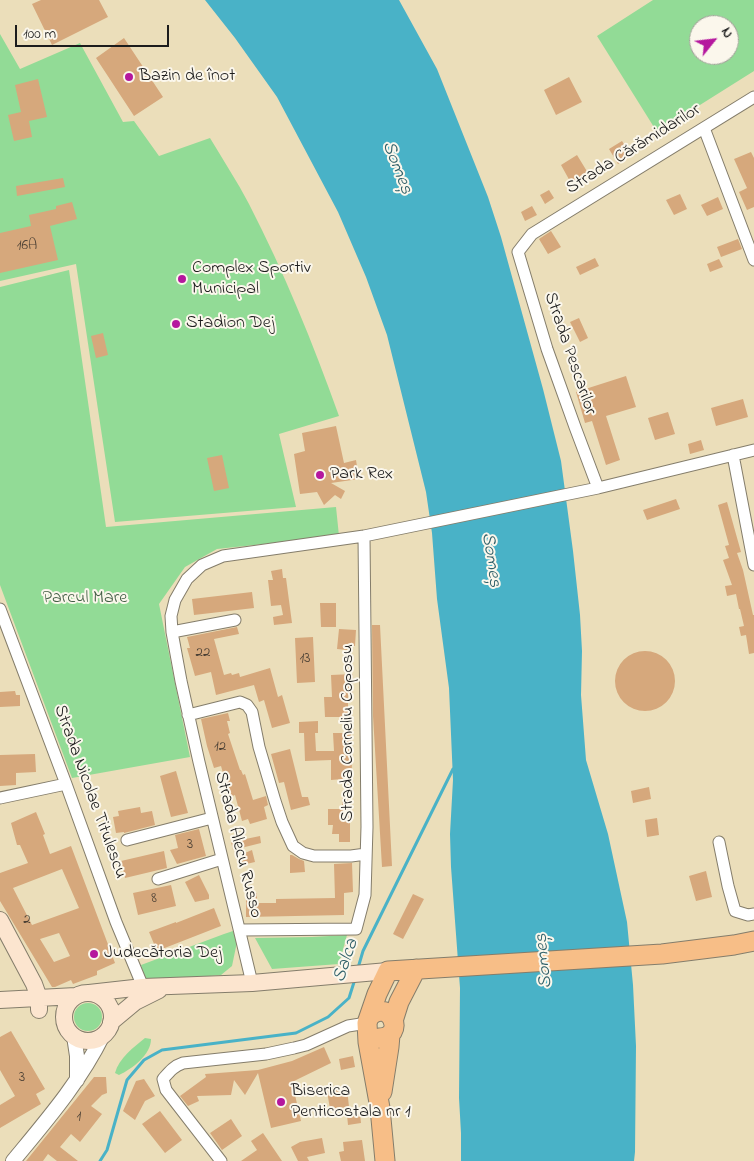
<!DOCTYPE html>
<meta charset="utf-8">
<style>
body{margin:0}
#map{position:relative;width:754px;height:1161px;overflow:hidden;background:#ebdeba;font-family:"Indie Flower",sans-serif}
canvas{display:block}
.north{position:absolute;left:689px;top:15px;width:50px;height:50px;box-sizing:border-box;background:#fbf7ec;border:1px solid #a29f99;border-radius:50%;rotate:61deg;font-size:14px;font-weight:700;line-height:20px;text-align:center;color:#1c1c1c}
.north::after{content:'';display:block;margin:auto;width:18px;height:22px;background:#b5179e;clip-path:polygon(50% 0,100% 100%,50% 72%,0 100%)}
.scale{position:absolute;left:15px;top:25px;width:154px;height:22px;box-sizing:border-box;border:2px solid #1c1c1c;border-top:0;padding-left:6px;font-size:15px;line-height:18px;white-space:nowrap;color:#1c1c1c;-webkit-text-stroke:4px #fbf7ec;paint-order:stroke}
</style>
<div id="map">
<canvas width="754" height="1161"></canvas>
<div class="north">N</div>
<div class="scale">100 m</div>
</div>
<script>
const ctx = document.querySelector('canvas').getContext('2d');
ctx.lineJoin = 'round';
function paint(path, color) { ctx.fillStyle = color; ctx.fill(path, 'evenodd'); }
function strokePath(path, color, width, dash) { ctx.strokeStyle = color; ctx.lineWidth = width; ctx.lineCap = dash ? 'butt' : 'round'; ctx.setLineDash(dash || []); ctx.stroke(path); }
function label(font, color, halo, rows, align = 'center') {
  ctx.font = font + ' "Indie Flower",sans-serif'; ctx.lineWidth = 4; ctx.setLineDash([]); ctx.textBaseline = 'middle'; ctx.strokeStyle = halo; ctx.fillStyle = color; for (const [text, x, y, turn = 0] of rows) {
    ctx.save(); ctx.translate(x, y); ctx.rotate((+turn || 0) * Math.PI / 180); ctx.textAlign = isNaN(turn) ? turn : align; if (halo) ctx.strokeText(text, 0, 0); ctx.fillText(text, 0, 0); ctx.restore();
  }
}
paint(new Path2D(`
 M653,0H754V71L657,132L597,36ZM699,25H729V55H699Z
 M0,34L20,69L80,43L123,122L134,121L159,156L210,138C223,160 237,181 249,204C284,272 313,343 339,416L279,434L296,507L115,522L76,264L0,281Z
 M69,270L106,527L336,507L339,536L217,549L185,567L159,604L190,757L72,778L0,585V287Z
 M233,931L237,942L232,966L221,975L146,982L141,965L224,934Z
 M347,935L339,964L272,969L255,938L312,937Z
 M74 1017a14 14 0 1 1 28 0a14 14 0 1 1-28 0Z
 M145,1038L151,1039C151,1055 132,1069 119,1075L115,1073C119,1058 134,1047 145,1038Z`), '#92db96');
paint(new Path2D(`
 M205,0H399L437,69L488,197L501,237L543,389L561,461L573,551L580,615L582,651L581,695L586,760L608,834L627,922L633,985L636,1046L635,1152L634,1161H461V1133L459,1098L460,988L451,867L450,834L453,780L449,688L437,599L432,533L426,492L387,335L366,277L338,212L277,97L235,38Z`), '#49b2c7');
strokePath(new Path2D(`
 M358,968L363,951L453,769
 M100,1161L107,1150L127,1080L144,1060L162,1050L296,1033L328,1017L349,998L355,979`), '#49b2c7', 3);
paint(new Path2D(`
 M41,0H99L108,17L52,45L32,4Z
 M124,38L163,97L134,116L96,58Z
 M569,77L582,102L556,115L544,90Z
 M38,79L47,117L29,121L32,137L14,141L8,115L21,112L15,85Z
 M622,141L631,155L618,164L609,149Z
 M751,152L754,158V207L747,210L739,192L747,188L734,159Z
 M577,155L588,173L571,183L561,165Z
 M63,178L65,187L17,196L16,186Z
 M549,190L554,198L545,204L540,195Z
 M680,194L687,209L674,215L666,200Z
 M718,197L723,209L707,216L701,205Z
 M72,202L77,219L50,226L58,260L0,273V233L31,226L29,215L56,209V206Z
 M532,206L537,215L525,221L521,212Z
 M551,231L561,247L548,254L539,239Z
 M738,239L742,249L721,257L717,247Z
 M595,258L599,266L580,275L576,267Z
 M719,259L723,267L710,272L707,264Z
 M579,318L588,338L580,342L570,322Z
 M103,333L108,355L96,358L91,336Z
 M626,376L636,407L606,416L620,460L606,465L592,421L585,423L576,392Z
 M743,399L748,417L716,426L711,408Z
 M668,412L675,434L655,440L648,418Z
 M336,426L344,463L356,460L359,479L331,483L345,491L341,499L335,495L324,505L317,492L300,494L294,454L305,451L302,433Z
 M701,440L704,450L690,454L688,444Z
 M222,455L229,488L214,491L207,458Z
 M676,499L680,509L647,520L643,510Z
 M727,502L741,552L737,553L743,570L753,615H754V653L749,654L746,635L741,636L739,627L744,626L740,609H739L736,594L727,596L725,586L732,585L723,560L729,558L725,546L729,545L718,505Z
 M282,569L283,578H286L292,623L274,625L273,617L283,615L281,605L271,606L268,580H273L271,571Z
 M252,592L254,608L194,615L192,599Z
 M320,603H336V627H321Z
 M372,625H380L392,866L382,867L373,716Z
 M237,627L239,634L214,639L224,675L231,673L232,675L239,673L240,677L270,668L278,697L282,695L290,723L272,728L264,700L259,702L254,685L216,695L211,672L195,676L187,648H190L187,637Z
 M339,629L356,630L355,646L347,645V650L337,649Z
 M313,637L315,682L297,683L295,638Z
 M615 681a30 30 0 1 1 60 0a30 30 0 1 1-60 0Z
 M353,674V694H348V717H325L324,697H332L331,675Z
 M15,691L16,695H20V706L0,707V692Z
 M228,713L230,721H227L230,733L228,734L240,770H241L243,775L245,774L253,800L266,796L268,805L264,807L267,819L250,824L248,819L242,821L235,795L230,797L221,766L214,768L207,746L201,719Z
 M318,721V733H315L316,751H334L333,733H351L352,774H343V779L331,780V760L305,761L304,733H299V722Z
 M290,749L302,797H308L310,805L291,810L284,782L279,783L271,754Z
 M35,754L36,772L16,773V785L0,786V755Z
 M176,771L188,813L171,817L160,776Z
 M649,787L651,799L633,803L631,791Z
 M342,795H350V842H339V834H332L333,825H328V809H342Z
 M140,807L141,813L152,811L155,825L124,833V832L116,833L113,817L119,816L118,811Z
 M36,812L45,834L43,835L50,854L71,846L115,963L97,971V975L73,984L71,980L55,987H52L0,901V873L28,863L20,845H17L11,823ZM62,869L79,908L32,925L13,888ZM59,933L70,956L54,962L40,939Z
 M657,818L659,835L647,837L645,820Z
 M199,829L206,856L177,864L170,850L178,848L175,835Z
 M260,836L261,843L233,850L231,842Z
 M252,850L255,862L242,865L240,855Z
 M164,851L167,868L125,878L121,861Z
 M290,855H292L299,859L304,861L305,872L290,873Z
 M352,863L353,892L344,893V915L246,917V893H257V903H276V899L335,898L334,864Z
 M706,871L712,897L696,901L689,876Z
 M199,875L209,895V899L195,902L185,882Z
 M171,885L176,906L138,915L133,893Z
 M413,894L424,899L403,939L393,934Z
 M214,908L221,926L157,951L149,932L176,922V923Z
 M11,1031L45,1089L36,1094L41,1104L0,1128V1105L15,1096L0,1070V1037Z
 M324,1047L331,1063L292,1082L301,1121L271,1128L258,1073L245,1095L234,1080L231,1095L197,1096L199,1101L188,1106L180,1096L206,1077L205,1074L258,1070L292,1061Z
 M353,1056L355,1067L341,1070L339,1059Z
 M94,1077H106L107,1093L102,1095L91,1106L102,1114L80,1142L71,1134L60,1147L78,1161H57L48,1154L43,1161H26Z
 M144,1079L155,1096L145,1101L135,1120L123,1111L136,1081Z
 M347,1088L349,1107L330,1109L327,1091Z
 M160,1111L182,1140L165,1153L142,1124Z
 M360,1113L361,1123L348,1125L347,1115Z
 M231,1119L242,1136L222,1150L210,1133Z
 M263,1133L282,1161H241L257,1150L251,1141Z
 M322,1138L325,1153L307,1157L309,1161H298L291,1147L300,1142Z
 M362,1140L365,1161H341L339,1152L344,1151L343,1142Z`), '#d6a87c');
const minor = new Path2D(`
 M704,128L754,260
 M733,455L754,565
 M598,488L575,427L547,349L518,252L532,234L754,97
 M0,609L66,784L116,922L143,987
 M172,632L235,620
 M188,715L240,702L247,705L252,712L259,747L275,801L282,822L293,846L303,853L314,856H351L366,854
 M0,798L66,784
 M127,840L212,818
 M719,842L728,886L735,911L748,915L754,914
 M158,879L222,859
 M240,930L356,929L365,895L367,827L364,536
 M252,983L199,762L181,681L172,632L171,616L175,600L187,579L202,565L223,556L364,536L598,488L754,450
 M221,1161L166,1090L163,1079C170,1071 174,1066 183,1063L266,1054L294,1048L306,1045L348,1026L367,1023`);
const tertiary = new Path2D(`
 M74,1036L77,1056V1080
 M13,1161C46,1121 80,1082 103,1035`);
const secondary = new Path2D(`
 M0,920L34,984L39,998V1010
 M89,993L143,987L252,983L388,971
 M64 1017a24 24 0 1 1 48 0a24 24 0 1 1-48 0Z
 M0,1000L76,996
 M111,1022L135,1002L159,990`);
const trunk = new Path2D(`
 M370,1016C391,998 407,1037 379,1038
 M393,1021L399,1002L416,969
 M382,1092L389,1047L390,1035
 M385,1161L380,1108L368,1042L367,1023L377,994L388,971L662,954L734,945L754,941`);
strokePath(minor, '#847d6b', 13);
strokePath(tertiary, '#847d6b', 16);
strokePath(secondary, '#847d6b', 18);
strokePath(trunk, '#847d6b', 21);
strokePath(minor, '#fff', 11);
strokePath(tertiary, '#fff', 14);
strokePath(secondary, '#fce5cf', 16);
strokePath(trunk, '#f7be87', 19);
for (const [x, y, r, color] of [
 [129,77,5,"#b5179e"],
 [182,279,5,"#b5179e"],
 [176,324,5,"#b5179e"],
 [320,475,5,"#b5179e"],
 [94,954,5,"#b5179e"],
 [281,1102,5,"#b5179e"]
]) { const dot = new Path2D(); dot.arc(x, y, r, 0, 2 * Math.PI); ctx.fillStyle = color; ctx.fill(dot); strokePath(dot, '#fbf7ec', 2); }
label('15px', '#4a3f34', null, [
 ["16A",27,247],
 ["22",203,654],
 ["13",305,660],
 ["12",220,748],
 ["3",190,846],
 ["8",154,900],
 ["2",27,921],
 ["3",22,1079],
 ["1",79,1118]
]);
label('18px', '#1c1c1c', '#fbf7ec', [
 ["Bazin de înot",139,77],
 ["Complex Sportiv",192,269],
 ["Municipal",192,290],
 ["Stadion Dej",186,324],
 ["Park Rex",330,475],
 ["Judecătoria Dej",104,954],
 ["Biserica",291,1092],
 ["Penticostala nr 1",291,1113]
], 'left');
label('18px', '#1c1c1c', '#fbf7ec', [
 ["Strada Cărămidarilor",634,150,-32],
 ["Strada Pescarilor",569,354,71],
 ["Strada Corneliu Coposu",349,733,-90],
 ["Strada Nicolae Titulescu",89,792,70],
 ["Strada Alecu Russo",237,845,76]
]);
label('18px', '#455f47', '#fbf7ec', [
 ["Parcul Mare",85,599]
]);
label('italic 19px', '#306069', '#fbf7ec', [
 ["Someș",396,168,69],
 ["Someș",490,560,82],
 ["Salca",347,961,-71],
 ["Someș",545,961,-95]
]);
</script>
